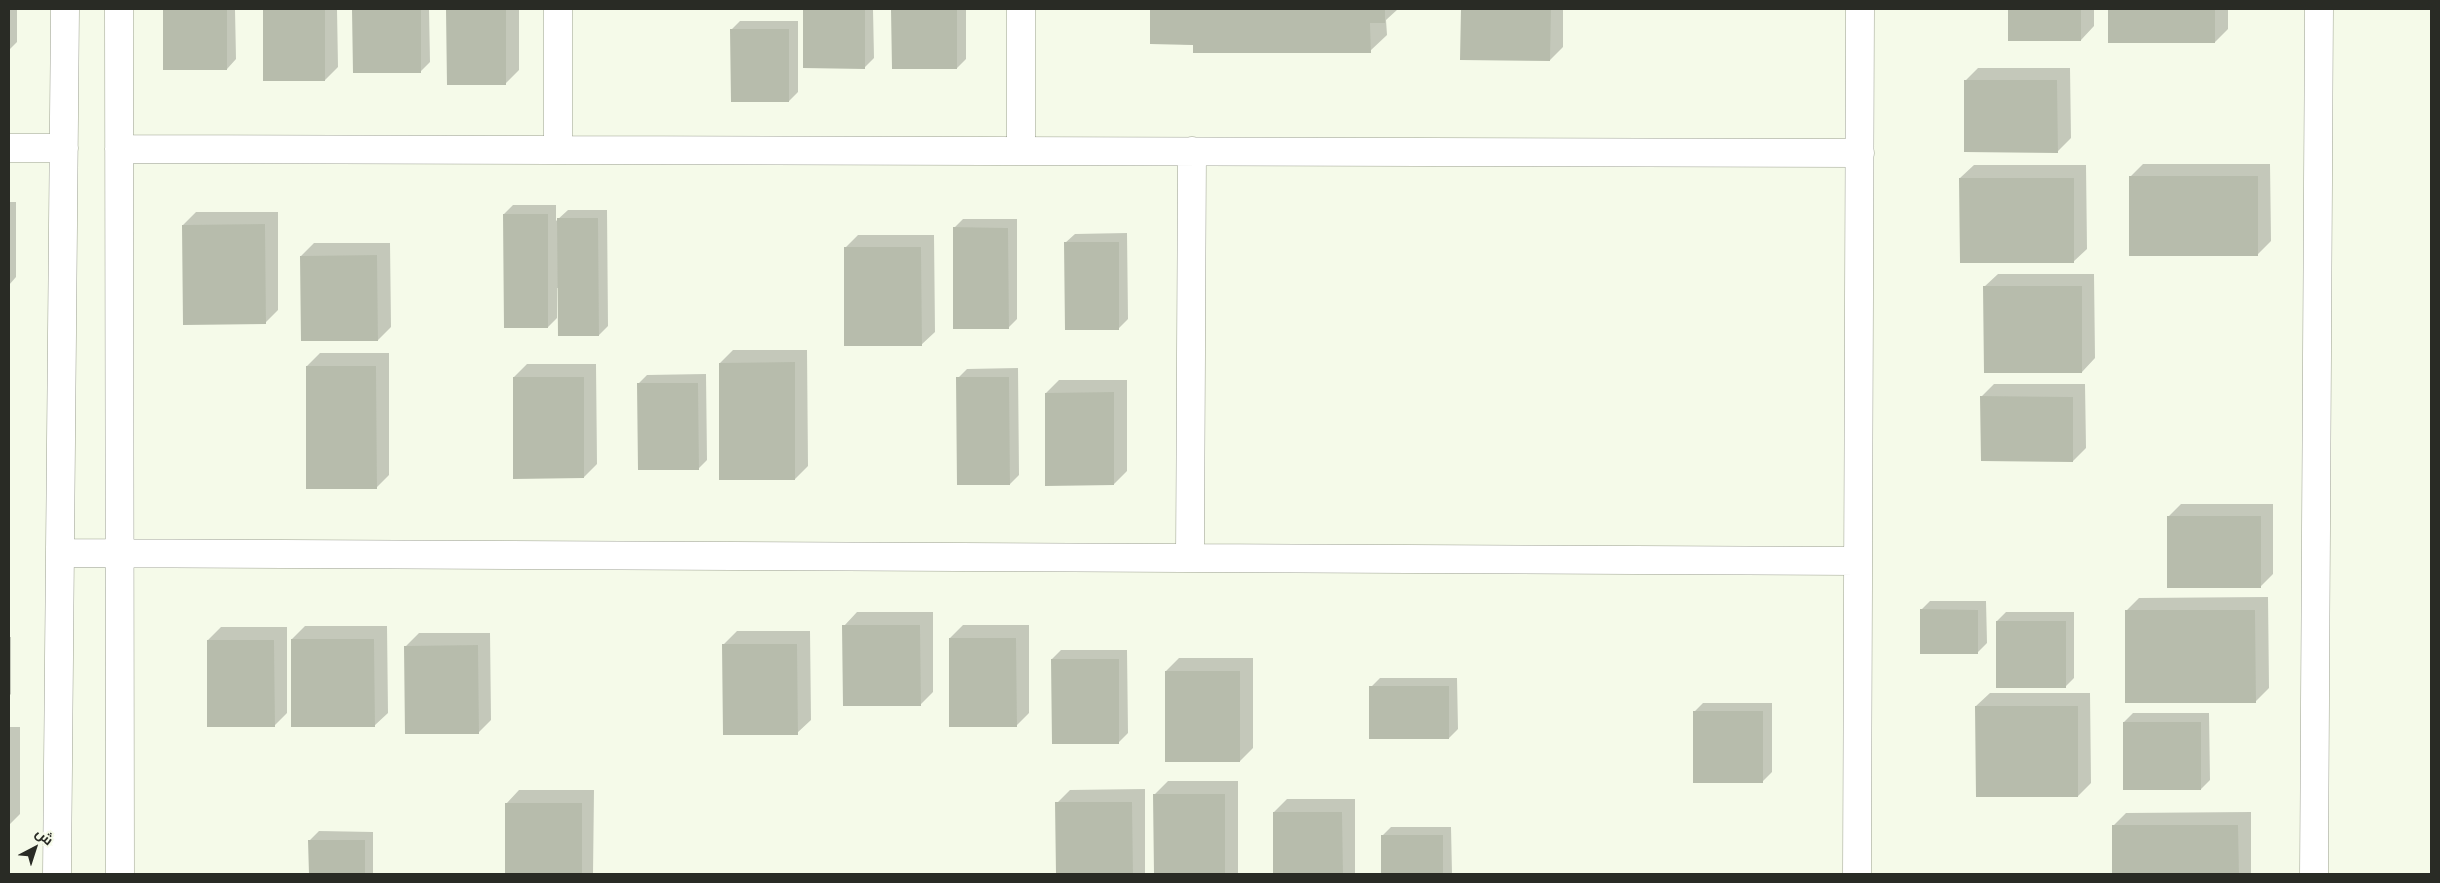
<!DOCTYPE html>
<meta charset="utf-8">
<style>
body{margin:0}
#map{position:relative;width:2440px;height:883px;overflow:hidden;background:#f5fae9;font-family:"Exo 2",Cairo,sans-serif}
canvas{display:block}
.frame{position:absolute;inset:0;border:10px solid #292b25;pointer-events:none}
.north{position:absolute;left:10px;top:823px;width:50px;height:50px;-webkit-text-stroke:4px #f5fae9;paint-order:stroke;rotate:40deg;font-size:14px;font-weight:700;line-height:20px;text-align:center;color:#292b25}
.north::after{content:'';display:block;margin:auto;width:18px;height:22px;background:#292b25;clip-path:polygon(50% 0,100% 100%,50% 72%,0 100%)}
</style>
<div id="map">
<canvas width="2440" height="883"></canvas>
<div class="frame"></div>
<div class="north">ش</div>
</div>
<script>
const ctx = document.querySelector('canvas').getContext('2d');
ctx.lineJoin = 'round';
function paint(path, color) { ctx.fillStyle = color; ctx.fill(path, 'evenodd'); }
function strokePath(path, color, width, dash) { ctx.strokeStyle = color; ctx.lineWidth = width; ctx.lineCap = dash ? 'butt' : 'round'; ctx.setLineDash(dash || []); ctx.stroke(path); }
paint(new Path2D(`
 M9,9H17V42L9,50Z
 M164,9H235L236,59L227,69H164Z
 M264,9H337L338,67L325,80H264Z
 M353,9H429L430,62L421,71H354Z
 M447,9H519V70L506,83L448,84Z
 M804,9H873L874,58L865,67H804Z
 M893,9H966V59L957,68H893Z
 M1151,9H1398L1386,20L1387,35L1370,51L1151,43Z
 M1462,9H1563V47L1550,60L1461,59Z
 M2009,9H2094V26L2081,40H2009Z
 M2109,9H2228V29L2215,42H2110Z
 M740,21H798V92L789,101L731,30Z
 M1978,68H2070L2071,138L2058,151L1965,81Z
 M2143,164H2270L2271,241L2258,254L2130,177Z
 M1974,165H2086L2087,249L2073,262L1960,178Z
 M9,202H16V277L9,285Z
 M513,205H556V221L568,210H607L608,326L599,335L559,288H557V318L548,327L504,214Z
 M196,212H278V310L265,323L183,225Z
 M963,219H1017V319L1008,328L954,228Z
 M1127,233L1128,319L1119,328L1065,243L1075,234Z
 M858,235H934L935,332L921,345L845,248Z
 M314,243H390L391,327L378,340L301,256Z
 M1998,274H2094L2095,358L2082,372L1984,287Z
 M733,350H807L808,466L795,479L720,363Z
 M320,353H389V475L376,488L307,366Z
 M527,364H596L597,464L584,477L514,377Z
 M1018,368L1019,475L1010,484L958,378L967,369Z
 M706,374L707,460L698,469L638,384L647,375Z
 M1059,380H1127V471L1114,484L1046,393Z
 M1994,384H2085L2086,448L2073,461L1981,397Z
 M2181,504H2273V574L2260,587L2168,517Z
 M2268,597L2269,688L2256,701L2126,611L2139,598Z
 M1930,601H1986L1987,643L1978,652L1921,610Z
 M857,612H933V692L920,705L844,626Z
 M2006,612H2074V678L2065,687L1997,621Z
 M963,625H1029V713L1016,726L950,638Z
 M305,626H387L388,713L374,726L292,639Z
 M221,627H287V713L274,726L208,640Z
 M737,631H810L811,720L797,733L724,644Z
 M419,633H490L491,720L478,733L406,646Z
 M9,637H11V694L9,696Z
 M1061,650H1127L1128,733L1119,742L1052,659Z
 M1179,658H1253V748L1240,761L1166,671Z
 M1380,678H1457L1458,729L1449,738L1371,687Z
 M1990,693H2090L2091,783L2078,796L1976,706Z
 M1703,703H1772V772L1763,781L1694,712Z
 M2133,713H2209L2210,780L2201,789L2124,722Z
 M9,727H20V814L9,825Z
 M1168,781H1238V874H1155V794Z
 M1145,789V874H1057V803L1070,790Z
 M519,790H594L593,874H506V804Z
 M1287,799H1355V874H1274V812Z
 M2251,812V874H2113V826L2126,813Z
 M1391,827H1451L1452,874H1382V836Z
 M319,831L373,832V874H310V840Z`), '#0003');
paint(new Path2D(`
 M163,9H227V70H163Z
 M263,9H325V81H263Z
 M352,9H421V73H353Z
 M446,9H506V85H447Z
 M803,9H865V69L803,68Z
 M891,9H957V69H892Z
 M1150,9H1385V23H1370L1371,53H1193V45L1150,44Z
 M1461,9H1551L1550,61L1460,60Z
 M2008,9H2081V41H2008Z
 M2108,9H2215V43H2108Z
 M730,29H789V102H731Z
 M1964,80H2057L2058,153L1964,152Z
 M2129,176H2258V256H2129Z
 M1959,178H2074V263H1960Z
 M503,214H548V328H504Z
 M557,218H598L599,336H558Z
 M265,224L266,324L183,325L182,225Z
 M953,227L1008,228L1009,329H953Z
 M1064,242H1119V330H1065Z
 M844,247H921L922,346H844Z
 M377,255L378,341H301L300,256Z
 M1983,286H2082V373H1984Z
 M795,362V480H719V363Z
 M306,366H376L377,489H306Z
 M513,377H584V478L513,479Z
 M956,377H1009L1010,485H957Z
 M637,383H698L699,470H638Z
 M1114,392V485L1045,486V393Z
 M1980,396L2073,397V462L1981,461Z
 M2167,516H2261V588H2167Z
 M1920,609L1978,610V654H1920Z
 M2125,610H2255L2256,703H2125Z
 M1996,621H2066V688H1996Z
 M842,625H920L921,706H843Z
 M949,638H1016L1017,727H949Z
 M291,639H374L375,727H291Z
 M207,640H274L275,727H207Z
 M722,644H797L798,735H723Z
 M478,645L479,734H405L404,646Z
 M1051,659H1119V744H1052Z
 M1165,671H1240V762H1165Z
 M1369,686H1449V739H1369Z
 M1975,706H2078V797H1976Z
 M1693,711H1763V783H1693Z
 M2123,722H2201V790H2123Z
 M1153,794H1225V874H1154Z
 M1055,802H1132L1133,874H1056Z
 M505,803H582V874H505Z
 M1273,812H1342L1343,874H1273Z
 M2112,825H2238L2239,874H2112Z
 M1381,835H1443V874H1381Z
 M308,840H365V874H309Z`), '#b7bcac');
const minor = new Path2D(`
 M119,9L120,874
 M1021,9V151
 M9,148H64
 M119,149L1860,153
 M558,150V9
 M60,553L1858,561
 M1190,558L1192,151
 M57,874L65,9
 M1857,874L1860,9
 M2314,874L2319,9`);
strokePath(minor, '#9ca091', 29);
strokePath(minor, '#fff', 28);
</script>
